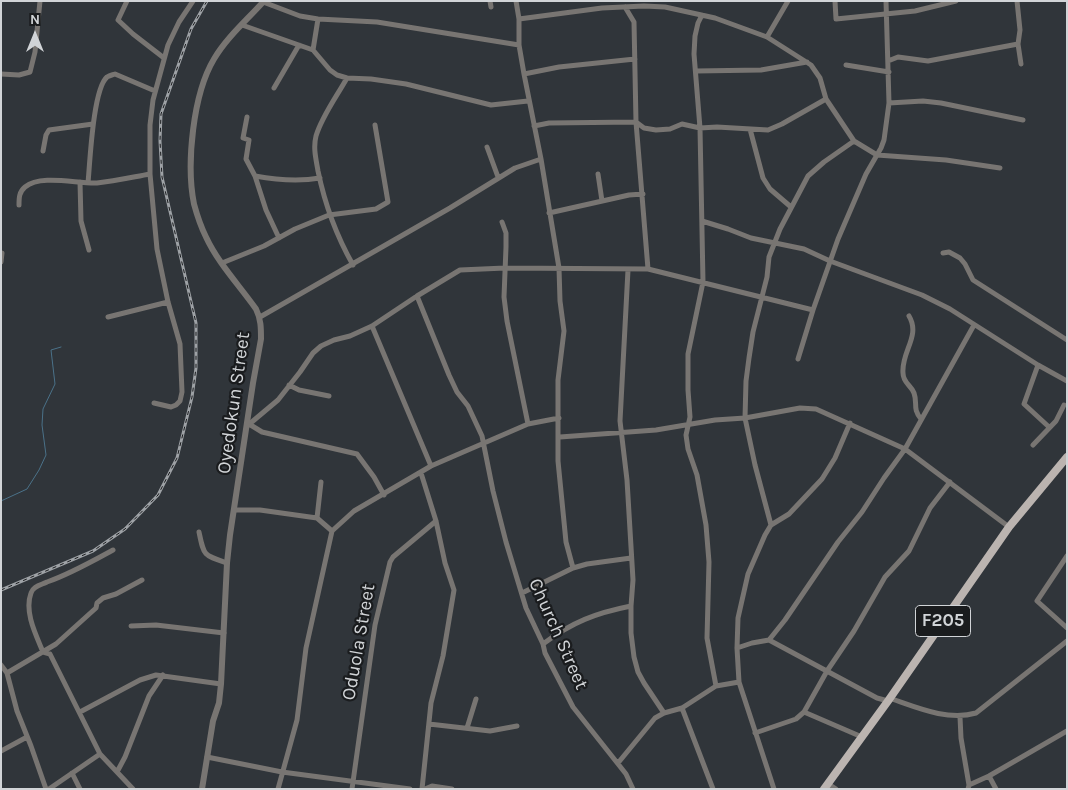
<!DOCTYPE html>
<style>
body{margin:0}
#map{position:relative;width:1068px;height:790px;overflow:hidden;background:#30353a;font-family:Karla,sans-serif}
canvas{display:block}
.frame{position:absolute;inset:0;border:2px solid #d1d4d7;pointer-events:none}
.north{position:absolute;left:10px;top:10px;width:50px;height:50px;-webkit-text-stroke:4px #1a1c1e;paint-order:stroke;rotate:0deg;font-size:14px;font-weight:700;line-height:20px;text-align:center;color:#d1d4d7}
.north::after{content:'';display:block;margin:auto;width:18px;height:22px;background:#d1d4d7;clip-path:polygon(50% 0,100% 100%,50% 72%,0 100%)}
</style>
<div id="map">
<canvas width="1068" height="790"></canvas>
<div class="frame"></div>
<div class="north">N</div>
</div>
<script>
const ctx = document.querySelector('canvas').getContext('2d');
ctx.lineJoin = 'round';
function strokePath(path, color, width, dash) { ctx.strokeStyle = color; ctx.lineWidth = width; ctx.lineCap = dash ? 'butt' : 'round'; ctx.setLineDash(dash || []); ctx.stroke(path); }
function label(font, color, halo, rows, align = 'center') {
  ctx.font = font + ' Karla,sans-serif'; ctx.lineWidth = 4.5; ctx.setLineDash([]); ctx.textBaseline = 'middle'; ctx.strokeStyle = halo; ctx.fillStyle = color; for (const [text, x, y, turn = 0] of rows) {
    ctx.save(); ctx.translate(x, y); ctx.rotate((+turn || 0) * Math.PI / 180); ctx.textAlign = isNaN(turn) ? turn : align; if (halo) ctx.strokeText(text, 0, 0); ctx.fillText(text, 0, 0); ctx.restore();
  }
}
strokePath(new Path2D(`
 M1,501L27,489L39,470L46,455L42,425L43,409L55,384L51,350L61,347`), '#4b7289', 1);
strokePath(new Path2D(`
 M127,1L118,20L133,34L164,58
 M490,1L491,7
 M516,1L519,19V45L524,74L541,159L559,268L560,301L564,331L558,380V461L566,542L573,568
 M835,1L836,19L915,11L956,1
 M263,2L300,16L318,19L377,22L519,45
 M625,7L634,22L636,122L648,269
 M702,15L698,23L695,36L694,54L700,128L703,282L688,354V390L690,417L686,435L688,449L697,475L706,525L709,562L707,638L716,686
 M519,19L602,8L644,6L665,7L715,18L767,37L811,65L820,78L826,99L854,141L877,155L946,160L1000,168
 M242,25L313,50L330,70L337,75L347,78L371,79L406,84L491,105L528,101
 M767,37L788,1
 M1018,44L1021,64
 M313,50L318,19
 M888,61L898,57L928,61L1018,44L1020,30L1017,1
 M846,65L889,72
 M696,71L761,70L807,62
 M1,74L19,75L30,72L35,52L40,1
 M524,74L559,67L635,59
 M347,78C337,96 322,116 316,136C313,148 316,159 318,171C325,205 336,235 353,265
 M274,88L299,45
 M889,103L923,101L941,103L1023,120
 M247,117L243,138L249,140L246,159L255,176L266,210L279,238
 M534,126L549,123L636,122L644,128L656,130L670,129L682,124L700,128L717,127L768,130L782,124L826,99
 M750,129L763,178L770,189L791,207
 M487,147L498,177
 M43,151L46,135L49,130L93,124
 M598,174L602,201
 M255,176C277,180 297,182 320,178
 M80,182L81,221L89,250
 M88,183C90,162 93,89 107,77C110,75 112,75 115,74L155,91
 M19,205C19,198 19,192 25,187C41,174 77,184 97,183C115,181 133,177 150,174
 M549,213L629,195L643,194
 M702,221L728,229L751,238L804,249L830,261L922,295L950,309L1038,365L1067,381
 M502,222L506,233V247L504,297L507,321L528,424
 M943,253L949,252L960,258L965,264L973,280L1067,340
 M1,262L2,253
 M222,263L264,246L295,229L329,215L376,209L388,202L375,125
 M628,270L620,421L627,480L633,580L631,606V633L634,657L638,672L644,683L664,713
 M417,296L449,375L457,392L468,406L482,436L493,491L506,542L526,608L543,644L545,653L573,707L626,774L633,789
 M909,316C921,336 901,352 903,373C903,383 911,385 914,393C918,404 912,408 921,419
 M108,317L168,302
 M260,317L450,208L515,168L541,159
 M372,326L431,466
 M798,359L813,310L838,239L866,174L881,148L884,140L889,103L886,1
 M1038,365L1024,404L1049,427
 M289,385L299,390L329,396
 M154,403L171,407L176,405L180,401L182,392L180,344L168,302L157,249L150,174V125L153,100L168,45L179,22L193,1
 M249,424L262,432L357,454L374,477L384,495
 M247,426L278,400L300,372L313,353L321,346L334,340L350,336L372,326L417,296L460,270L505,268L648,269L813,310
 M560,437L656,430L715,420L745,418L800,408L816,409L905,449L1009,527
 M1033,445L1056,421L1064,405
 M421,473L436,521L445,563L454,590L443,656L431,703L422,789
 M235,510H260L317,518L332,531
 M317,518L321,482
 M771,525L755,465L745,418L746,381L749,358L753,332L767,277L769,257L780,229L808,176L824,162L854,141
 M199,532C204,556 203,555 227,563
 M113,550C91,562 70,574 47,582C41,585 33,586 31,593C24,612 36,635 43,652L50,654L100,754L133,789
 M1067,556L1037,601L1067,628
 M522,593L573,568L587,564L631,558
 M131,626L156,625L224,633
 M769,640L785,620L838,542L862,512L884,478L905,449L974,325
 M543,644C572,622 596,613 631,606
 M737,648L752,643L769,640L877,698L888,701
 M1,665L7,673L17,711L31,746L46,789
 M7,673L56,644L96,608L97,603L103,598L116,594L142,580
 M892,699C918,708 948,721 976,713L1067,641
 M682,708L713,789
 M80,712L140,680L156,675L221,684
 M804,712L862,737
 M960,717L961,738L969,785L968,789
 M429,724L490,731L517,726
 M467,728L476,699
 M755,733L796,719L804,712L827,671L854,631L885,577L909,551L930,508L950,482
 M1,751L27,737
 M207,757L282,772L410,789
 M618,763L655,718L664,713L682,708L716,686L739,682
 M117,772L125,757L149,696L163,675
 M72,773L80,789
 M989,776L996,789
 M830,785L836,789
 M969,785L989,776L1067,731
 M49,789L100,754
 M278,789L297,720L306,648L332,531L354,511L431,466L528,424L559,418
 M352,789L375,625L390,562L393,557L436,521
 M425,789L432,786L452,789
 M774,789L739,682L737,648L738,618L748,574L765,535L771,525L789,514L822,479L835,458L850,423`), '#787572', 5);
strokePath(new Path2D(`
 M202,789L213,721L219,703L221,684L227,563L230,535L253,383L261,339C261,328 261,319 256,309C239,285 218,263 206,237C201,227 197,215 194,204C186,164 193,94 214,59C227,37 247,20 264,1`), '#787572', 6);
strokePath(new Path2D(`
 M824,789L888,701L1009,527L1067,457`), '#bbb4b0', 8);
const rail = new Path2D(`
 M1,590L93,551L125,529L158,495L177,458L192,397L196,368V323L162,177L160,141L161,114L191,29L207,1`);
strokePath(rail, '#9ea2a6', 3);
strokePath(rail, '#1a1c1e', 1, [4]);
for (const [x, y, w] of [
 [943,621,55]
]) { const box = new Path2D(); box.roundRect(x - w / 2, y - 15.5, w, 31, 4); ctx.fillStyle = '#1a1c1e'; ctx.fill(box); strokePath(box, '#d1d4d7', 1); }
label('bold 18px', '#d1d4d7', null, [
 ["F205",943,621]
]);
label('19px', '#d1d4d7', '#1a1c1e', [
 ["Oyedokun Street",234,403,-82],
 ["Church Street",558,634,66],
 ["Oduola Street",359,642,-80]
]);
</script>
